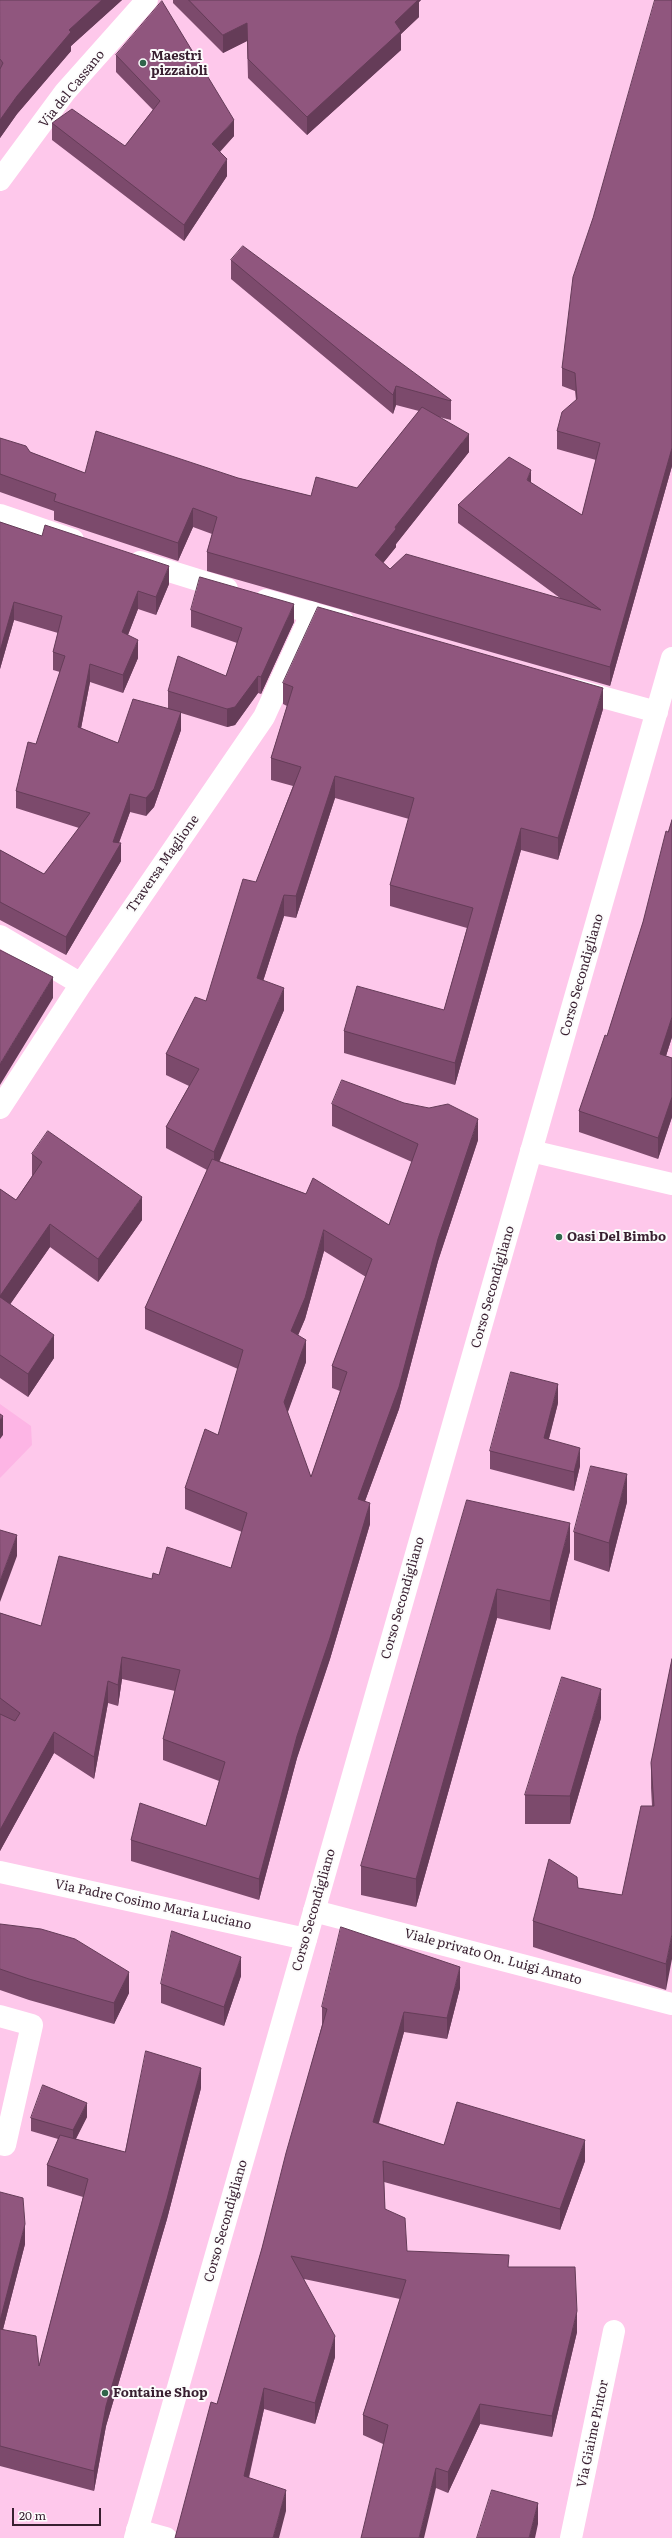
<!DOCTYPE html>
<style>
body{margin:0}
#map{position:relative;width:672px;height:2538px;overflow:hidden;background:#fec8eb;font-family:Literata,serif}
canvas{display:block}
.scale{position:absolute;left:12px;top:2508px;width:89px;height:18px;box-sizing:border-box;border:2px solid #381f30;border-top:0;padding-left:5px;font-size:12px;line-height:14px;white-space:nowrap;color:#381f30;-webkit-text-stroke:3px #fcfcfc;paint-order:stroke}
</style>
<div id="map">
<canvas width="672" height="2538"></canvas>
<div class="scale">20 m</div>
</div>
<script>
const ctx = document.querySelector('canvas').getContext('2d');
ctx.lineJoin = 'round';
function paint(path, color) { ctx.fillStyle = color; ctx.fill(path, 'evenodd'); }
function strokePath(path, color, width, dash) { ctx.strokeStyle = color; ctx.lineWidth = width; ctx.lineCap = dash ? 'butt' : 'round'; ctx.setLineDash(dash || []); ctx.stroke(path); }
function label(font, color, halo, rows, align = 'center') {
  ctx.font = font + ' Literata,serif'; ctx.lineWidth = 4; ctx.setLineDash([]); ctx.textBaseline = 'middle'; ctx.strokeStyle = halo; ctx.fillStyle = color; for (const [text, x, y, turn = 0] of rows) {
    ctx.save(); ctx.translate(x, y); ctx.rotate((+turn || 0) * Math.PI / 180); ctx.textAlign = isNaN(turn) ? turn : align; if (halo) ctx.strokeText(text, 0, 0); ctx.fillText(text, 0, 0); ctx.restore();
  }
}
paint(new Path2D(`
 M0,1404L31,1426L32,1445L0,1478Z`), '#fdb5e5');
strokePath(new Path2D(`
 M0,936L81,984
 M0,1108L81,984L264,717L312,612
 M531,1151L672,1184
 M0,1872L306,1939
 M314,1911L672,2004
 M0,2016L32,2025L5,2145L0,2144
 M137,2530L166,2538
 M571,2538L614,2331`), '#fff', 22);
strokePath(new Path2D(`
 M0,180L65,92L147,0
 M0,515L73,540
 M140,562L227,589
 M266,600L344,622
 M573,689L657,712
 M135,2538L672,658`), '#fff', 22);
paint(new Path2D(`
 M0,0H122L71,46V51L17,114L0,138Z
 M173,0H421L419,2V17L401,34V50L307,135L248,78L247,41L223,53L173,3Z
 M672,0V466L610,686L207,571V552L212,534L193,527L178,561L54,520V511L0,492V438L30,452L85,473L238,478L311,496L357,488L419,411L396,405L393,414L231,279V260L451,400V420L439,417L469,452L396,544V547L383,563L390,569L560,598L458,523V505L531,483L582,515L596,460L557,449V431L576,400L575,391L562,386V368Z
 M116,55L234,136L220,152L227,176L184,241L52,140V123L125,146L153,110L116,72Z
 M0,522L169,584L156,615L138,609L128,635L138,658L123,693L90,682L81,728L118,743L168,708V691L226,676L237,643L191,627V610L294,622L261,694L258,693L235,725L227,727L181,713V730L154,807L146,816L130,812L119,843L121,861L66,955L0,920V850L44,874L79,828L16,808V791L36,744L60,672L53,670V652L58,633L14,620L0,669Z
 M283,683L603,709L558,860L521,850L455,1085L344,1053V1031L444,1010L467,928L390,906V885L409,819L335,798L296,918L284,916L263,981L284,1010L219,1161L389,1225L412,1162L332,1126V1104L478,1140L438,1261L399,1409L365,1501L370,1524L330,1659L297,1758L259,1900L131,1861V1840L206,1826L219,1781L163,1760V1739L175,1691L122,1679L118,1706L108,1703L94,1779L54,1753L0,1851V1613L41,1626L152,1579L159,1575L231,1568L242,1532L185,1509V1488L218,1435L238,1369L145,1329V1308L207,1170L166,1148V1127L189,1086L166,1075V1054L206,1001L256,882L293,786L271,780V758L287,706L283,704ZM324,1251L366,1277L332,1366V1388L340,1391L311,1477L287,1413L306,1362L298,1335L305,1319Z
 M668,832L672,1037L666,1056L672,1058V1117L658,1159L579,1132V1111L607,1036L643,922Z
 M32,1154L142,1220L98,1282L50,1247L10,1304L54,1358L28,1397L0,1378V1189L16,1200L32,1176Z
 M558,1403L549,1439L580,1466L574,1491L490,1469V1451Z
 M467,1500L570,1551L550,1630L497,1618L416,1907L361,1895V1866Z
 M627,1502L609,1572L574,1560V1532Z
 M672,1659L666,1990L533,1947V1921L578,1888L622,1895L652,1806L651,1788V1763Z
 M601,1718L570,1824H525V1795Z
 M0,1924L129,1993L114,2024L29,2000L0,1990Z
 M241,1976L224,2026L161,2003V1984Z
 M460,1988L447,2039L404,2032L379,2123L444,2145L585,2161L560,2230L384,2182L385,2209L407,2251L509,2267L577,2332L552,2437L480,2424L448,2493L436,2488L383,2444L363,2435V2415L400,2299L304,2279L335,2357L315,2424L264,2409L249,2478L286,2511L175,2538L217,2404L262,2248L322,2025V2007Z
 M201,2088L167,2219L106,2426L94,2491L0,2466V2192L25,2244L3,2329L39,2366L83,2197L47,2186V2165L58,2139L31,2131V2118L87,2117L76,2139L125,2152Z`), '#7c4a6c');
paint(new Path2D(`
 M102,0H122L71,46V51L17,114L0,138V120L17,96L69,30Z
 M411,0H421L419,2V17L401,34V50L307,135V117L395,22Z
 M247,23V41L223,53V35Z
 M234,120V136L212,160V144Z
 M227,159V176L184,241V225Z
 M396,386V405L393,414V395Z
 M469,434V452L396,544V547L375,573V555L395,527Z
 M672,448V466L610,686V667Z
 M531,470V488L527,480Z
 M193,508V527L178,561V543Z
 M169,566V584L156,615V597Z
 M138,591V609L122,650V632Z
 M14,602V620L0,669V651Z
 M294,604V622L261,694V677Z
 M138,640V658L123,693V675Z
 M90,664V682L78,744V727Z
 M258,676V693L235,725L227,727V709Z
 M603,688V709L558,860V838Z
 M181,712V730L154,807L146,816V798Z
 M335,776V798L296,918V896Z
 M130,794V812L115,853L121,843V861L66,955V937L113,842Z
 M521,828V850L455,1085V1063Z
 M284,895V916L257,1000V978Z
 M53,977V998L0,1085V1064Z
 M284,988V1010L214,1174V1152Z
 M672,1017V1037L660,1075V1054Z
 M672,1097V1117L658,1159V1138Z
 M478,1119V1140L438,1261L399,1409L358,1520V1499L438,1239Z
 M142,1197V1220L98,1282V1259Z
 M50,1224V1247L0,1319V1296Z
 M324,1230V1251L305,1319L291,1352V1331Z
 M54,1335V1358L28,1397V1374Z
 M306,1340V1362L284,1423V1402Z
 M558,1384V1403L544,1457V1438Z
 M3,1416V1435L0,1439V1420Z
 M580,1448V1466L574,1491V1472Z
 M627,1474V1502L609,1572V1543Z
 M370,1503V1524L330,1659L297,1758L259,1900V1879L297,1736Z
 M570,1523V1551L550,1630V1601Z
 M17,1535V1556L0,1602V1581Z
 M497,1589V1618L416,1907V1879Z
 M122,1657V1679L118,1706V1685Z
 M108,1681V1703L94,1779V1757Z
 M601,1689V1718L570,1824V1796Z
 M54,1732V1753L0,1851V1830Z
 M672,1934V1959L666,1990V1964Z
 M241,1957V1976L224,2026V2007Z
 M460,1967V1988L447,2039V2018Z
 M129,1972V1993L114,2024V2003Z
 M404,2012V2032L373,2143V2122Z
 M201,2068V2088L167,2219L106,2426L94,2491V2471L106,2406Z
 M87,2103V2117L73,2144V2130Z
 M585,2140V2161L560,2230V2209Z
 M25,2224V2244L0,2341V2321Z
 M577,2311V2332L552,2437V2416Z
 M335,2336V2357L315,2424V2403Z
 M264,2388V2409L244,2497V2476Z
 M480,2404V2424L448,2493V2472Z
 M436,2468V2488L424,2538H419Z
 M286,2490V2511L279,2538H273Z
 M538,2503V2524L535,2538H529Z`), '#653c58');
const building = new Path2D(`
 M0,0H102L69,30L71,32L17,96L0,120V69L3,63L0,59Z
 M189,0H418L395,22L401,31L307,117L248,59L247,23L223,35Z
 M655,0H672V448L610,667L207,552L217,517L193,508L178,543L54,501L56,494L0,474V438L26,446L30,452L85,473L96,431L238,478L311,496L316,477L357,488L422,407L469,434L395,527L396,529L375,555L390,569L406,554L601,610L458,505L509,457L531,470L527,480L582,515L600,443L557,431L562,412L577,399L575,373L562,368L573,277L593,218Z
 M162,1L234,120L212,144L227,159L184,225L52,123L72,109L125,146L160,101L116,55Z
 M243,246L451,400V401L396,386L393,395L231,260Z
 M0,522L42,536L45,525L169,566L156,597L138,591L122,632L138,640L123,675L90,664L78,727L118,743L133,699L181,712L154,789L146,798L130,794L113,842L121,843L66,937L0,902V850L44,874L90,813L16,791L28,742L36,744L65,656L53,652L62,616L14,602L0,651Z
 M200,577L294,604L261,677L258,676L235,707L227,709L168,691L178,656L226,676L242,628L191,610Z
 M318,607L603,688L558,838L521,828L455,1063L344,1031L357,986L444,1010L473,908L390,885L414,798L335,776L296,896L284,895L257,978L284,988L214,1152L166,1127L199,1069L166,1054L195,997L206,1001L243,879L256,882L301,767L271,758L293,687L283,683Z
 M672,820V1017L660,1054L672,1058V1097L658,1138L579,1111L605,1035L607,1036L643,922L666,831L668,832Z
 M0,950L53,977L0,1064Z
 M342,1080L404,1103L429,1108L448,1104L478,1119L438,1239L399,1387L358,1499L370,1503L330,1638L297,1736L259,1879L131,1840L140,1803L206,1826L225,1762L163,1739L180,1670L122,1657L118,1685L108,1681L94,1757L54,1732L0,1830V1714L15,1721L20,1713L0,1698V1613L41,1626L59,1556L152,1579L153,1573L159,1575L167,1547L231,1568L247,1513L185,1488L205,1429L218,1435L243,1350L145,1308L212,1159L306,1194L313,1178L389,1225L418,1144L332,1104ZM324,1230L372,1259L332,1366L347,1372L311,1477L284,1402L306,1340L291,1331L305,1298Z
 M48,1131L142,1197L98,1259L50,1224L0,1296V1189L16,1200L42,1162L32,1154Z
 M0,1297L54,1335L28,1374L0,1355Z
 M511,1372L558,1384L544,1438L580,1448L574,1472L490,1451Z
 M0,1414L3,1416L0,1420Z
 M591,1466L627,1474L609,1543L574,1532Z
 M467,1500L570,1523L550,1601L497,1589L416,1879L361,1866Z
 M0,1530L17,1535L0,1581Z
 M672,1659V1934L666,1964L533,1921L549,1859L577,1877L578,1888L622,1895L641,1806H654L651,1763Z
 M562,1677L601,1689L570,1796L525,1795Z
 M0,1924L41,1929L75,1939L129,1972L114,2003L29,1979L0,1969Z
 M341,1927L460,1967L447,2018L404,2012L373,2122L444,2145L457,2102L585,2140L560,2209L383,2161L385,2209L405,2218L407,2251L509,2255L508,2267H575L577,2311L552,2416L480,2404L448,2472L436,2468L419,2538H361L388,2425L363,2415L406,2280L291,2256L335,2336L315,2403L264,2388L244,2476L286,2490L273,2538H175L211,2402L217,2404L262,2248L286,2153L327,2009L322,2007Z
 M172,1931L241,1957L224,2007L161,1984Z
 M146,2051L201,2068L167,2199L106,2406L94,2471L0,2446V2329L36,2336L39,2366L88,2179L47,2165L60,2135L125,2152Z
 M43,2085L87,2103L73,2130L31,2118Z
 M0,2192L23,2198L25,2224L0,2321Z
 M492,2490L538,2503L529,2538H477Z`);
paint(building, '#90567e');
strokePath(building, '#653c58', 1);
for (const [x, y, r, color] of [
 [143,63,4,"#30654b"],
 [559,1237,4,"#30654b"],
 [105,2393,4,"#30654b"]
]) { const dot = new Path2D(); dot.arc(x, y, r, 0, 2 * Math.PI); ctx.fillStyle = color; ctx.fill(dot); strokePath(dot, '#fcfcfc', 1.5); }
label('bold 13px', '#381f30', '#fcfcfc', [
 ["Maestri",151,56],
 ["pizzaioli",151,71],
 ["Oasi Del Bimbo",567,1237],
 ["Fontaine Shop",113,2393]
], 'left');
label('13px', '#381f30', '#fcfcfc', [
 ["Via del Cassano",72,89,-51],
 ["Traversa Maglione",163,864,-55],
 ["Corso Secondigliano",582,975,-74],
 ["Corso Secondigliano",493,1287,-74],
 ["Corso Secondigliano",403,1598,-74],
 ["Via Padre Cosimo Maria Luciano",153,1905,12],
 ["Corso Secondigliano",314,1910,-74],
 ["Viale privato On. Luigi Amato",493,1957,15],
 ["Corso Secondigliano",226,2221,-74],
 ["Via Giaime Pintor",593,2434,-78]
]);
</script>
